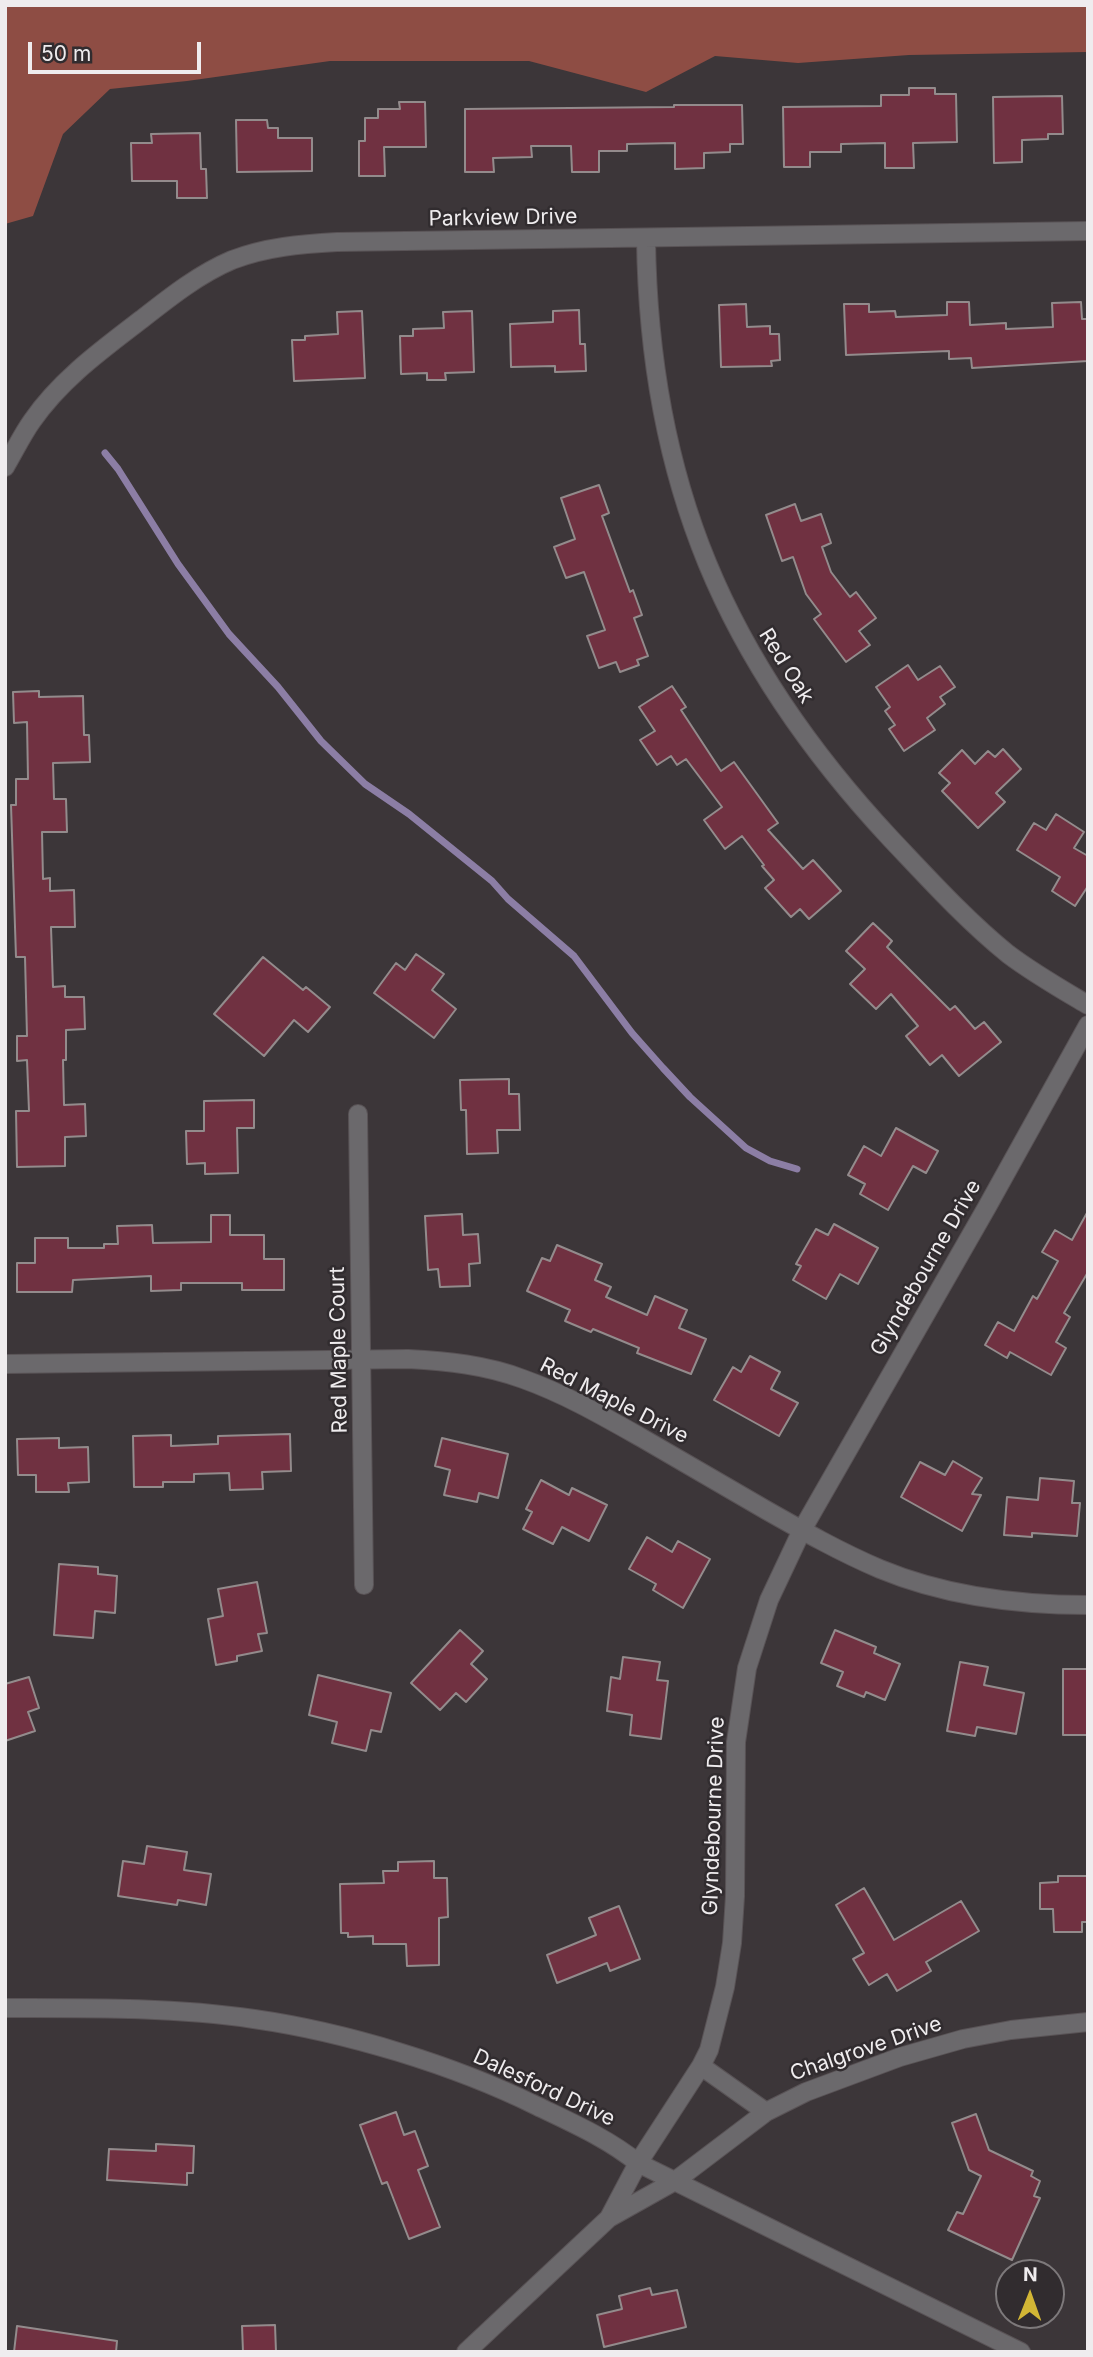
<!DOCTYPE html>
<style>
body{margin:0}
#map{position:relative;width:1093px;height:2357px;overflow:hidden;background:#3c3639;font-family:Inter,sans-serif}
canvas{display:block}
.frame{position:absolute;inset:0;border:7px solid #efecee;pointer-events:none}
.north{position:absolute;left:995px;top:2259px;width:70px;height:70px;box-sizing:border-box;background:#312c2f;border:2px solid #7d797b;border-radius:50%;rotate:1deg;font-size:19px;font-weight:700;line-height:28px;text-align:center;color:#efecee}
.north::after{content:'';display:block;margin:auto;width:24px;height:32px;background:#d2b635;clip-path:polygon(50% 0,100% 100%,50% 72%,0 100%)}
.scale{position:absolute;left:28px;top:42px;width:173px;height:32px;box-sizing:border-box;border:4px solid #efecee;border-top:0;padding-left:9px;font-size:21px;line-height:24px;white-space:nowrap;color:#efecee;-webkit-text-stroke:5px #312c2f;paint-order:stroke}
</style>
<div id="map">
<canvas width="1093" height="2357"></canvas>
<div class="frame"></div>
<div class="north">N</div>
<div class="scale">50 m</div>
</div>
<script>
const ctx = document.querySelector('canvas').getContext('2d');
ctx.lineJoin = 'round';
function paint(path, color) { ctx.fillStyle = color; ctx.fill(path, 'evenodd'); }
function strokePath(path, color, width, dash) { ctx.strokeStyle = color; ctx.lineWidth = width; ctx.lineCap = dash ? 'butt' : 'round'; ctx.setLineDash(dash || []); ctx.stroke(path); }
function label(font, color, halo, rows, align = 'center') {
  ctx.font = font + ' Inter,sans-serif'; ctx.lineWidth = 5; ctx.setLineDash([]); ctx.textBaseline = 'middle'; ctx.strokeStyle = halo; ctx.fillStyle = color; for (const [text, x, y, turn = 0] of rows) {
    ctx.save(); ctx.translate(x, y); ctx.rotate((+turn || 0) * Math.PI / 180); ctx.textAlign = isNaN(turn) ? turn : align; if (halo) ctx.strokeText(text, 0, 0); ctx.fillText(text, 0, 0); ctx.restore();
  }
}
paint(new Path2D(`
 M5,5H1088V52L909,55L798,63L715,56L646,92L529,61H330L187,81L110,89L63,134L33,216L5,224Z`), '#8e4d44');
strokePath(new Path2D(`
 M105,453L118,469L178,564L229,634L278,687L321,741L365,784L409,814L492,881L508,899L574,956L632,1033L663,1068L690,1097L746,1148L770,1161L797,1169`), '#8c7ea5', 7);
const building = new Path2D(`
 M909,88H935V94H956L957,142L913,143L914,168H885V143L841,144V152H810V167H784L783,107L881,106V95H909Z
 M1062,96L1063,134H1048V139L1022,140V162L994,163L993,97Z
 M399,102H425L426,147H384L385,176H359V141H365V118H378V109H400Z
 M674,105H742L743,144H730V152L704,153V168L675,169V143L627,144V151H599V172H572L571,146H531L532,157L493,158L494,172H465V109L674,107Z
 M236,120H267L268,128H278V138H312V171L237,172Z
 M200,133L201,169H206L207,198H177V181H132L131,143H152L151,134Z
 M947,302H969L970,325L1006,323V329L1053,327L1052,303L1081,302L1082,319H1088V361L972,368L971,358L949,359V351L846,355L844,304H869V312L895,311L896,317L947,315Z
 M746,304L747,327L770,326V334H779L780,360L771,361L772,366L721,367L719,305Z
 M579,310L580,344H585L586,371L555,372V366L511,367L510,324L553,322V311Z
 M362,311L365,378L294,381L292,340H305V336L338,334L337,312Z
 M472,311L474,372L445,373L446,380H427V373L401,374L400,336H413V329L444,328L443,312Z
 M599,485L609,513L602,516L630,592L633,590L642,615L634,618L648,656L637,660L639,665L620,672L616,662L599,668L587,636L605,630L584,572L566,578L554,547L575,539L561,498Z
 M795,504L801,521L821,514L831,543L822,547L831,572L850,597L856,592L876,618L859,631L870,645L846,662L814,619L821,614L806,594L793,557L782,561L766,515Z
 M908,665L918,680L940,666L955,687L940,697L945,704L927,718L935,730L904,751L889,729L895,725L885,711L890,707L876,687Z
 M672,686L686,707L681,710L721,771L734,762L778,823L768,830L803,869L813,860L841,891L809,919L800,909L791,917L765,888L774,880L762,866L764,865L742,836L725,849L704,820L722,807L686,759L677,765L671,756L657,765L640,740L655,731L639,707Z
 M39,691V697L83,696L84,735H89L90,762L53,763L54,799H66L67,832H42L43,879L50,878V891L74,890L75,927H51L53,987L65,986V997H84L85,1029L66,1030V1060H63L64,1105L85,1104L86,1136L65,1137V1166L17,1167L16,1111H29L27,1060L17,1061V1036H27L25,957H16L11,805H16V779H28L27,722L14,723L13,692Z
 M1003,749L1021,769L996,793L1005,802L978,828L942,791L950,783L939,773L962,750L975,764L988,751L995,757Z
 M1056,814L1084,832L1074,848L1088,856V886L1075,906L1052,891L1060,877L1017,850L1034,823L1046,830Z
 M873,923L892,941L887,947L950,1010L955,1006L975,1029L984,1022L1001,1042L959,1076L942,1055L930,1065L906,1036L918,1026L891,994L876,1009L850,984L865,969L846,951Z
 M416,954L444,974L432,990L456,1009L434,1038L374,993L396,963L405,970Z
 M263,957L303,990L306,987L330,1007L308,1032L294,1020L264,1056L214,1014Z
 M509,1079V1094H519L520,1130H497L498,1153L467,1154L466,1110H461L460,1080Z
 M254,1100V1128H237L238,1173L205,1174V1163L187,1164L186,1131H204V1101Z
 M896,1128L938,1151L926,1173L913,1166L888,1210L860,1194L865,1184L848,1175L864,1146L881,1156Z
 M1088,1211V1272L1064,1313L1070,1317L1056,1342L1066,1348L1051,1375L1010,1352L1007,1358L985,1345L998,1322L1014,1331L1033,1296L1037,1299L1058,1261L1042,1252L1055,1230L1072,1240Z
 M462,1214L463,1235L478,1234L480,1263L469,1264L470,1286L440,1287L438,1269L428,1270L425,1216Z
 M211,1215H230V1235H264V1259H284V1290H242V1283H181V1290L151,1291V1276L73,1280L72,1292H17V1263H35V1238H68V1248H104V1244H118L117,1226L152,1225L153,1243L211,1242Z
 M834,1224L878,1248L858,1284L840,1274L826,1299L793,1280L801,1266L796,1264L816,1229L828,1235Z
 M557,1245L602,1264L595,1280L611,1287L606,1297L647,1315L655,1296L687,1310L679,1328L706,1339L691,1374L637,1353L639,1348L593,1329L591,1332L565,1321L570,1310L527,1291L542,1258L550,1261Z
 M750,1356L780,1372L771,1389L798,1403L779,1436L714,1400L733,1367L741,1372Z
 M290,1434L291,1471L262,1472L263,1489L230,1490L229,1473L194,1474V1482H163V1487H134L133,1436L171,1435V1446L218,1444V1436Z
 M59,1438V1448L88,1447L89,1482L68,1483L69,1492H36V1475H18L17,1439Z
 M442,1438L508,1454L498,1498L479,1493L477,1502L444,1495L450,1470L435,1466Z
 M953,1461L982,1478L972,1494L981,1495L962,1531L901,1497L920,1462L945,1475Z
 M1040,1478L1074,1481L1072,1503H1080L1077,1536L1032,1533V1537L1004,1535L1007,1497L1038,1500Z
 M541,1480L569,1495L572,1488L607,1505L589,1541L562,1527L553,1544L523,1529L532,1512L526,1509Z
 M647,1537L672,1552L678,1541L710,1559L683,1608L653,1590L656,1584L629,1569Z
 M59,1564L98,1567V1574L117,1576L115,1613L95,1611L93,1638L54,1635Z
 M257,1582L267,1633L258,1634L262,1651L237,1656V1661L216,1665L208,1619L223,1616L218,1589Z
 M460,1630L483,1651L471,1664L487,1679L466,1702L456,1693L440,1710L411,1683Z
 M835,1630L876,1647L874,1653L900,1664L885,1700L866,1692L864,1697L837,1686L843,1672L821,1663Z
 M623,1657L660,1662L657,1680L668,1681L661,1739L630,1735L632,1715L607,1711L611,1677L620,1679Z
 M960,1662L988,1667L984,1685L1024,1693L1016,1734L977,1727L975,1736L947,1731Z
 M1063,1669H1088V1735H1063Z
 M318,1675L391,1693L381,1732L371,1730L366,1751L332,1743L337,1722L309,1715Z
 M29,1677L39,1708L28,1712L35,1731L5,1741V1684Z
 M147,1846L187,1852L184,1870L211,1874L206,1905L178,1900L177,1905L118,1896L123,1861L144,1864Z
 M434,1861V1878H447L448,1917L439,1918V1965L407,1966L406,1944H373V1936L348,1937V1933H341L340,1884L384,1883L383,1871H398V1862Z
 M1058,1876H1088V1922H1082V1932H1054L1053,1909H1040V1883L1058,1882Z
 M864,1888L894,1940L961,1901L979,1931L926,1962L931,1971L897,1991L887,1974L869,1985L853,1959L864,1953L836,1905Z
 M619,1906L640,1959L610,1971L607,1963L557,1983L547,1955L596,1935L589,1918Z
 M396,2112L404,2135L415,2131L428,2166L418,2170L440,2227L409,2239L387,2182L382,2184L360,2125Z
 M976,2114L989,2150L1033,2171L1031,2176L1040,2181L1034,2196L1040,2198L1012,2260L948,2230L957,2212L963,2214L981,2176L969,2170L952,2123Z
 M156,2144L194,2146L193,2173H187V2185L107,2180L109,2149L156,2151Z
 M650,2288L652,2295L677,2290L686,2327L604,2347L597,2315L622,2309L619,2296Z
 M275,2325L276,2352H243L242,2326Z
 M17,2326L117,2341L116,2352H14Z`);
paint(building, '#703141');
strokePath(building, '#938b8c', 2);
const minor = new Path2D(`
 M646,239C649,482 725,661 891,839C928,878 966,920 1008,954C1033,973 1061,989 1088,1005
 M5,467C14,452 22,435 32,421C61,379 103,349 142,319C170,297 199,274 232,260C266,247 301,244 337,242L1088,231
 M358,1114L364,1585
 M5,1364L408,1359C447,1361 486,1365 523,1379C565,1394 603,1416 642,1438C683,1462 725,1486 766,1510C803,1531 840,1552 880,1569C945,1596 1017,1605 1088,1605
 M5,2008C87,2008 173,2007 254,2019C345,2032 454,2065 537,2106C572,2123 607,2138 638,2163L1021,2352
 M701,2066L766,2112
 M609,2218L675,2181L766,2112L806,2092L900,2057L963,2039L1011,2030L1088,2022
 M466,2352L609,2218L638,2163L701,2066L709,2050L725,1987L732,1943L735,1896L736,1742L747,1668L769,1600L802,1530L987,1207L1088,1025`);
strokePath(minor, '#595356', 20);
strokePath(minor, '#6b696c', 18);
label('21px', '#efecee', '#312c2f', [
 ["Parkview Drive",503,218,-1],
 ["Red Oak",786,666,58],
 ["Glyndebourne Drive",926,1268,-60],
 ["Red Maple Court",339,1350,-91],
 ["Red Maple Drive",614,1401,27],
 ["Glyndebourne Drive",714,1816,-88],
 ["Chalgrove Drive",866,2049,-19],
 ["Dalesford Drive",544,2088,25]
]);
</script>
